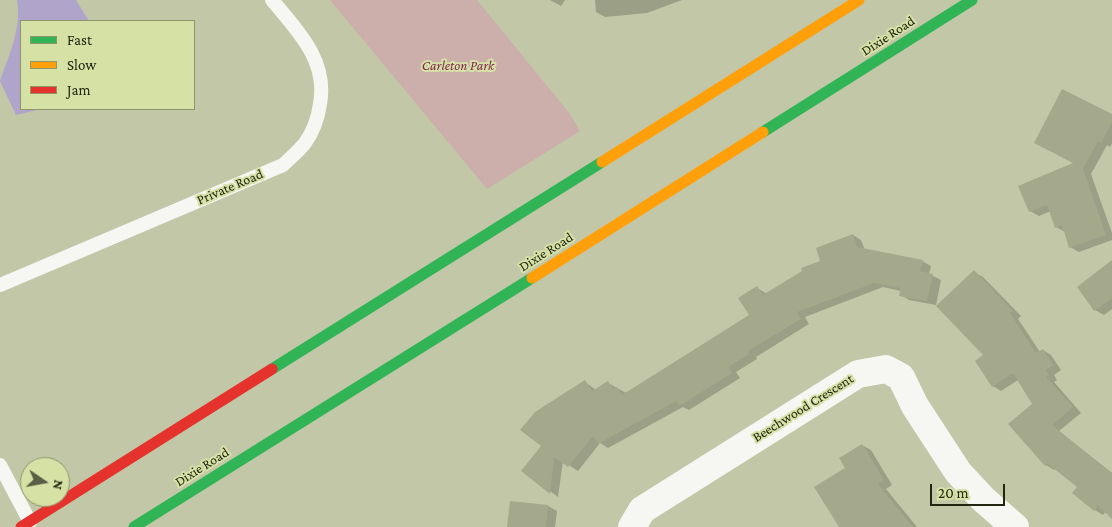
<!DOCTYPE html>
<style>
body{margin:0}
#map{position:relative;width:1112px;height:527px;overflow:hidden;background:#c1c7a7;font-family:"Crimson Pro",serif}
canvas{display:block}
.legend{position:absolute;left:20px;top:20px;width:175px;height:90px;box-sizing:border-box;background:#d6e1a6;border:1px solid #8e966a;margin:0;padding:6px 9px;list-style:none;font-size:15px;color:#232610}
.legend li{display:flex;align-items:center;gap:10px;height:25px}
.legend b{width:25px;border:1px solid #8e966a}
.north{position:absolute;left:20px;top:457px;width:50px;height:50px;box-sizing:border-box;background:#d6e1a6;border:1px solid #8e966a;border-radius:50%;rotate:102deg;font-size:14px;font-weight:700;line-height:20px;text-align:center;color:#232610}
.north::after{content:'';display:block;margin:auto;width:18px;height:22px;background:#5a5e45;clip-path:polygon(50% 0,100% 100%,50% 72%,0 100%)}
.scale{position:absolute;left:930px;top:484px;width:75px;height:22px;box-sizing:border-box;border:2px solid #232610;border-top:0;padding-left:6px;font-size:15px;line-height:18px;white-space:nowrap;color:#232610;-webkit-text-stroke:4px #d6e1a6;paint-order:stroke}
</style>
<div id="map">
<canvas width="1112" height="527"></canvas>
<ul class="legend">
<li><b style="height:6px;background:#30b455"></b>Fast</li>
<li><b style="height:6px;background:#ff9f0a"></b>Slow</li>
<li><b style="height:6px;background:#e5322d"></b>Jam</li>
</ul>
<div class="north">N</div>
<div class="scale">20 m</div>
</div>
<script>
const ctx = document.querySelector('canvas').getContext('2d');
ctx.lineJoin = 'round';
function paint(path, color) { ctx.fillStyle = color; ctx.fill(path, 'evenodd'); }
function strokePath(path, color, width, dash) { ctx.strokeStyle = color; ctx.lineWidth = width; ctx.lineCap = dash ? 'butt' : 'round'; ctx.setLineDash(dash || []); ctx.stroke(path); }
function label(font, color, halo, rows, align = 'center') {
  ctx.font = font + ' "Crimson Pro",serif'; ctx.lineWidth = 4; ctx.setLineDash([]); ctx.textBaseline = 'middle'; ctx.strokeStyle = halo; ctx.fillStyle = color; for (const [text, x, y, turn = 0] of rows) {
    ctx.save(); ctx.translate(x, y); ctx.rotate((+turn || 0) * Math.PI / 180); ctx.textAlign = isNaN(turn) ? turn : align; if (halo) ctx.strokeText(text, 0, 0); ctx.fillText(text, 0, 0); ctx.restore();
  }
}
paint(new Path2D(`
 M330,0H477L570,114L580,131L487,189Z`), '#ccaeab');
paint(new Path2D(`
 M17,0H76L89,21H21V109H41L16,115L0,81C9,54 22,28 17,0Z`), '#b0a4cb');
paint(new Path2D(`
 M550,0H565L561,6Z
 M595,0H682L647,13L605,17L596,12Z
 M1112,116V143L1110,147L1107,145L1091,174L1112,233V240L1079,252L1070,247L1065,232L1056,227L1051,211L1039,216L1030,211L1075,164Z
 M853,235L861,240L865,250L922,261L931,266L929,274L941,280L936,305L909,300L901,295V291L883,287L805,317L809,324L756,357L757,359L736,372L740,378L689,410L683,407L608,448L600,443L578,471L563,461L558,497L523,471L543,446L585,382L596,390L608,383L626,393L750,316L757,288L767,294L822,261Z
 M1112,262V309L1104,315L1095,310L1078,287Z
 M974,272L983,277L1021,316L1018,319L1040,352L1043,350L1051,355L1061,370L1054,375L1057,380L1054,382L1081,413L1059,431L1112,473V517L1106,511L1103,515L1095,510L1078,487L1056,469L1054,470L1046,465L1034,404L1018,380L1001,391L993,386L985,356Z
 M862,445L871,450L892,485L886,489L917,527H841L847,468Z
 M511,502L548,506L557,511L555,527H508Z`), '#0003');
paint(new Path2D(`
 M1062,89L1112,114V122L1101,143L1098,141L1083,169L1106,235L1069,248L1062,225L1055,228L1047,205L1029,212L1018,186L1073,163L1034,143Z
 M853,234L857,247L923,260L920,271L933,274L927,301L899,296L901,288L874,283L797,312L801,319L748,351L749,354L728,367L732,373L679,406L676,401L598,444L593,436L568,467L554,457L550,494L521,471L541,446L520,430L535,412L585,380L592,391L608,381L613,389L617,387L622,395L749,315L738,298L757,286L763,295L802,271L801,268L820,261L816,248Z
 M1112,260V298L1094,311L1077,287Z
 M974,270L1013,311L1010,313L1036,353L1043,349L1053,365L1046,370L1049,375L1046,377L1073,407L1052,425L1112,474V519L1098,506L1094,511L1072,493L1077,487L1048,464L1045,466L1008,424L1032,404L1013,373L992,387L975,361L983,355L936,306Z
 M862,444L884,480L878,484L913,527H839L814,487L845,468L839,458Z
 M510,501L548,505L546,527H507Z`), '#a4a98c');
strokePath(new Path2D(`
 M0,285L283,165C290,158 299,151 305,143C313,132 318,118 320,104C328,61 298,31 272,0
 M0,465L30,522`), '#f6f7f2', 14);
strokePath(new Path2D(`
 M632,527L642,510L858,374L886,369L901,377L915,406L958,472L983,499L1015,527`), '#f6f7f2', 28);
strokePath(new Path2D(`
 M763,132L972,0
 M272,369L602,162
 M134,527L532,278`), '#30b455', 11);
strokePath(new Path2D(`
 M602,162L859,0
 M532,278L763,132`), '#ff9f0a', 11);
strokePath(new Path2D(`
 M21,527L272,369`), '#e5322d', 11);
label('14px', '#232610', '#d6e1a6', [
 ["Dixie Road",888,36,-33],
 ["Private Road",230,187,-23],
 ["Dixie Road",546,252,-32],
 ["Beechwood Crescent",803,408,-32],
 ["Dixie Road",202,467,-32]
]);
label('italic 14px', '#82264f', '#d6e1a6', [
 ["Carleton Park",458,66]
]);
</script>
